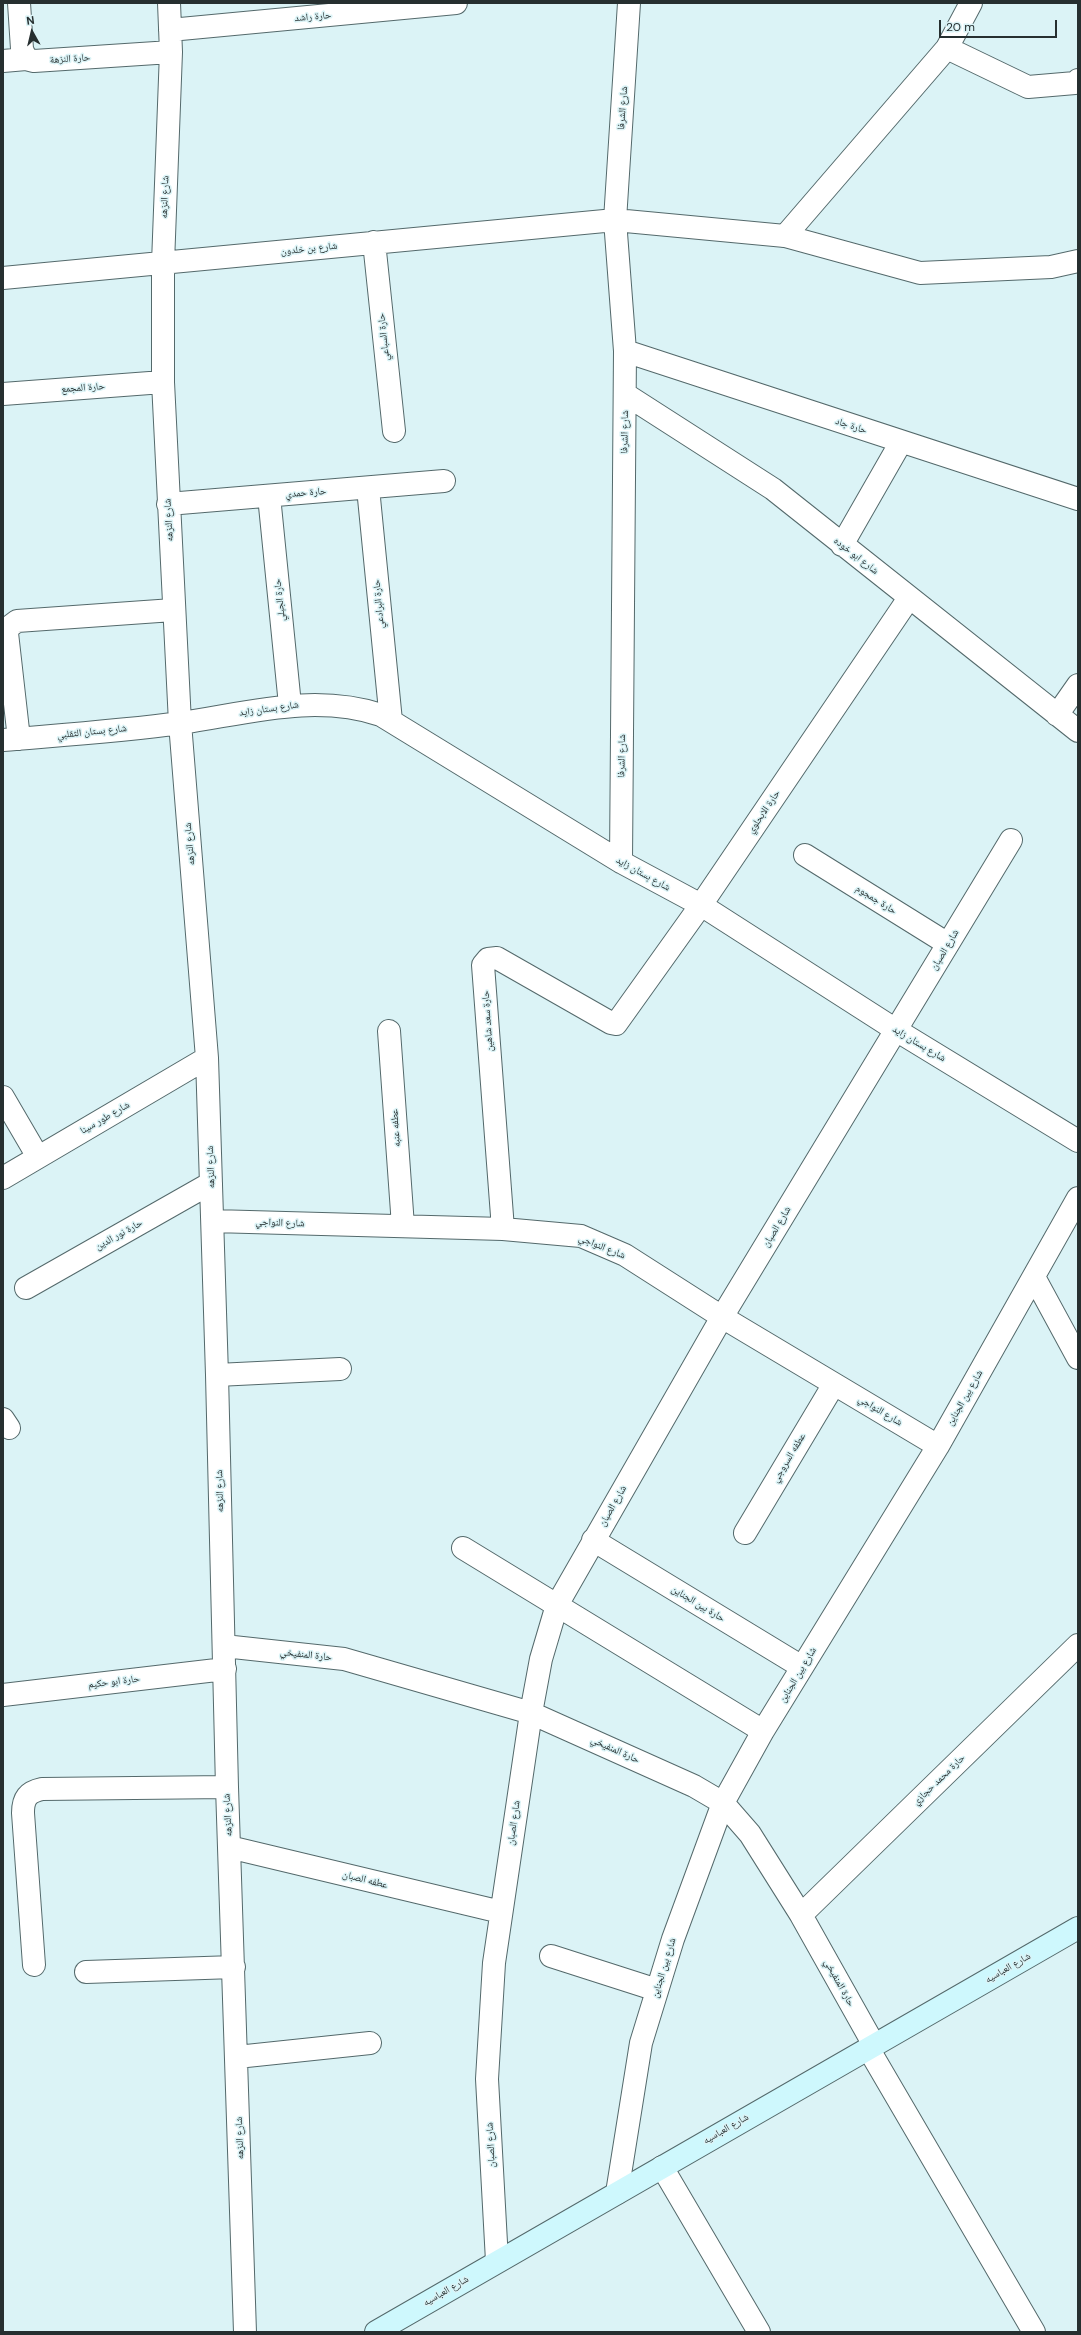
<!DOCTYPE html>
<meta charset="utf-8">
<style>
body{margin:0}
#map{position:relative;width:1081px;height:2335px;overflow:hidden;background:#dbf3f6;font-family:"DM Sans",sans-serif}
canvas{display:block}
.frame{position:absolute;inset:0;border:4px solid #262f30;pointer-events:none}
.north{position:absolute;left:12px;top:12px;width:40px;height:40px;-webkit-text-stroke:3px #dbf3f6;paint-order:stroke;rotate:352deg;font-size:11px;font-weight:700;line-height:16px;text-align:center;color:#262f30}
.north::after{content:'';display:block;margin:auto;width:14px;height:18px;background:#262f30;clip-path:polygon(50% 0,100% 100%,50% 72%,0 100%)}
.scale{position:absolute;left:939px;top:20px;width:118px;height:18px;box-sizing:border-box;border:2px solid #262f30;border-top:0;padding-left:5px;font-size:12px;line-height:14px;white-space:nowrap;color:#262f30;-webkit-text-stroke:3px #dbf3f6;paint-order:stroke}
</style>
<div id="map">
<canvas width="1081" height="2335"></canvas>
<div class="frame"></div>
<div class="north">N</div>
<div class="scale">20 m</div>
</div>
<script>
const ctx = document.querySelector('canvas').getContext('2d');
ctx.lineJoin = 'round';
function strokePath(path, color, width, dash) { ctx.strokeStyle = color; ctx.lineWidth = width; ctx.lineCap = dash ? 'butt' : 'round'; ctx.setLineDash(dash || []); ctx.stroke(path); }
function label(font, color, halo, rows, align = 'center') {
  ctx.font = font + ' "DM Sans","Noto Naskh Arabic",sans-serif'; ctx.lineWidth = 3; ctx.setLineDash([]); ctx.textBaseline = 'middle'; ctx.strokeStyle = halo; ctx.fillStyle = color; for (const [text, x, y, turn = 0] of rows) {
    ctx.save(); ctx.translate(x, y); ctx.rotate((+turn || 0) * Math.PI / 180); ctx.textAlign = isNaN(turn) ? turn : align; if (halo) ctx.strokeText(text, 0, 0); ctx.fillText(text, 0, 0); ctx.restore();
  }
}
const service = new Path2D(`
 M947,48L1028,87L1075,83L1078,80
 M785,236L947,48L971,3`);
const minor = new Path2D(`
 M19,3L22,49L26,59L34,61L171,52
 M169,3L171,52L163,263V382L180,723L207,1058L217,1375L227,1787L245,2332
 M170,30L456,3
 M3,61L26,59
 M374,242L394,431
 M3,278L615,220L785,236L920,273L1051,267L1078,261
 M625,351L1078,499
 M3,394L163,382
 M625,394L773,489L1078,731
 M368,488L391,721
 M269,496L290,705
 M168,504L444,481
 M842,545L901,442
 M1057,715L1078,685
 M19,739L7,633L9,627L17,621L173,610
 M3,740C62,735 122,731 181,723C249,713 314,693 381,715L621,862L701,905L896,1030L1078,1141
 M805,855L948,944
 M621,862L625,351L615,220L629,3
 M389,1031L403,1226
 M3,1097L38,1157
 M3,1178L207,1058
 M213,1221L503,1229L581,1236L625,1255L722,1317L938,1446
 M503,1229L483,965L488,959L497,958L611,1023L616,1024L701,905L909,598
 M1034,1277L1078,1358
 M26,1288L211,1183
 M217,1375L340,1369
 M3,1419L9,1428
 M745,1533L834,1384
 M593,1540L802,1667
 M463,1548L763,1731
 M224,1646L344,1659L531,1713L694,1786L723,1803L750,1834L801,1915L874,2045
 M3,1695L225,1669
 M229,1847L501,1912
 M801,1915L1078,1645
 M551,1956L657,1990
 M34,1965L23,1813C23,1798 28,1792 42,1789L227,1787
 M86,1972L234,1967
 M868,2048L1034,2332
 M237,2057L370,2043
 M662,2167L759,2332
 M617,2193L641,2043L673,1939L723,1803L763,1731L938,1446L1078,1198
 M497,2261L487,2079L494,1963L531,1713L541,1659L557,1605L722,1317L1011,840`);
const secondary = new Path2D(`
 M376,2332L1078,1928`);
strokePath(service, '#54696b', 24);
strokePath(minor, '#54696b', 24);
strokePath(secondary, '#54696b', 24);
strokePath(service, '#fff', 22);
strokePath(minor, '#fff', 22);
strokePath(secondary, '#cef8fd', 22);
label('10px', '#262f30', '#dbf3f6', [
 ["حارة راشد",313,17,-5],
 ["حارة النزهة",70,59,-4],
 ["شارع الشرفا",623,108,-86],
 ["شارع النزهه",165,197,-88],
 ["شارع بن خلدون",309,249,-6],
 ["حارة السباعي",384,337,-96],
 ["حارة المجمع",83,388,-4],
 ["حارة جاد",851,426,18],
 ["شارع الشرفا",625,432,-89],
 ["حارة حمدي",306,493,-5],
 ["شارع النزهه",169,520,-93],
 ["شارع ابو خوده",856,556,38],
 ["حارة الجبلي",280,600,-96],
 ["حارة البرادعي",379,604,-95],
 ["شارع بستان زايد",269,709,-8],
 ["شارع بستان الثقلبي",92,732,-6],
 ["شارع الشرفا",622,756,-89],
 ["حارة الابحلوي",764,812,-56],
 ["شارع النزهه",190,844,-95],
 ["شارع بستان زايد",643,874,29],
 ["حارة جمجوم",876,900,32],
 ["شارع الصبان",945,950,-59],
 ["حارة سعد شاهين",488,1021,-94],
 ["شارع بستان زايد",919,1044,31],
 ["شارع طور سينا",105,1118,-30],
 ["عطفه عنبه",396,1128,-94],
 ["شارع النزهه",211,1167,-92],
 ["شارع النواجي",280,1223,2],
 ["شارع الصبان",777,1227,-59],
 ["حارة نور الدين",119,1235,-29],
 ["شارع النواجي",602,1247,22],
 ["شارع بين الجناين",965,1398,-60],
 ["شارع النواجي",880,1411,31],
 ["عطفه السروجي",789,1458,-59],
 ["شارع النزهه",220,1491,-91],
 ["شارع الصبان",613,1506,-60],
 ["حارة بين الجناين",698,1604,31],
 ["حارة المنفيخي",306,1655,6],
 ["شارع بين الجناين",798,1675,-59],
 ["حارة ابو حكيم",114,1682,-7],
 ["حارة المنفيخي",615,1750,24],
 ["حارة محمد حجازي",939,1780,-44],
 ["شارع النزهه",228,1815,-93],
 ["شارع الصبان",514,1823,-82],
 ["عطفه الصبان",365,1880,14],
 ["شارع بين الجناين",664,1968,-73],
 ["شارع العباسيه",1008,1968,-30],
 ["حارة المنفيخي",839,1983,61],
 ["شارع العباسيه",726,2129,-30],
 ["شارع النزهه",240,2138,-92],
 ["شارع الصبان",491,2145,-93],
 ["شارع العباسيه",446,2291,-30]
]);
</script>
